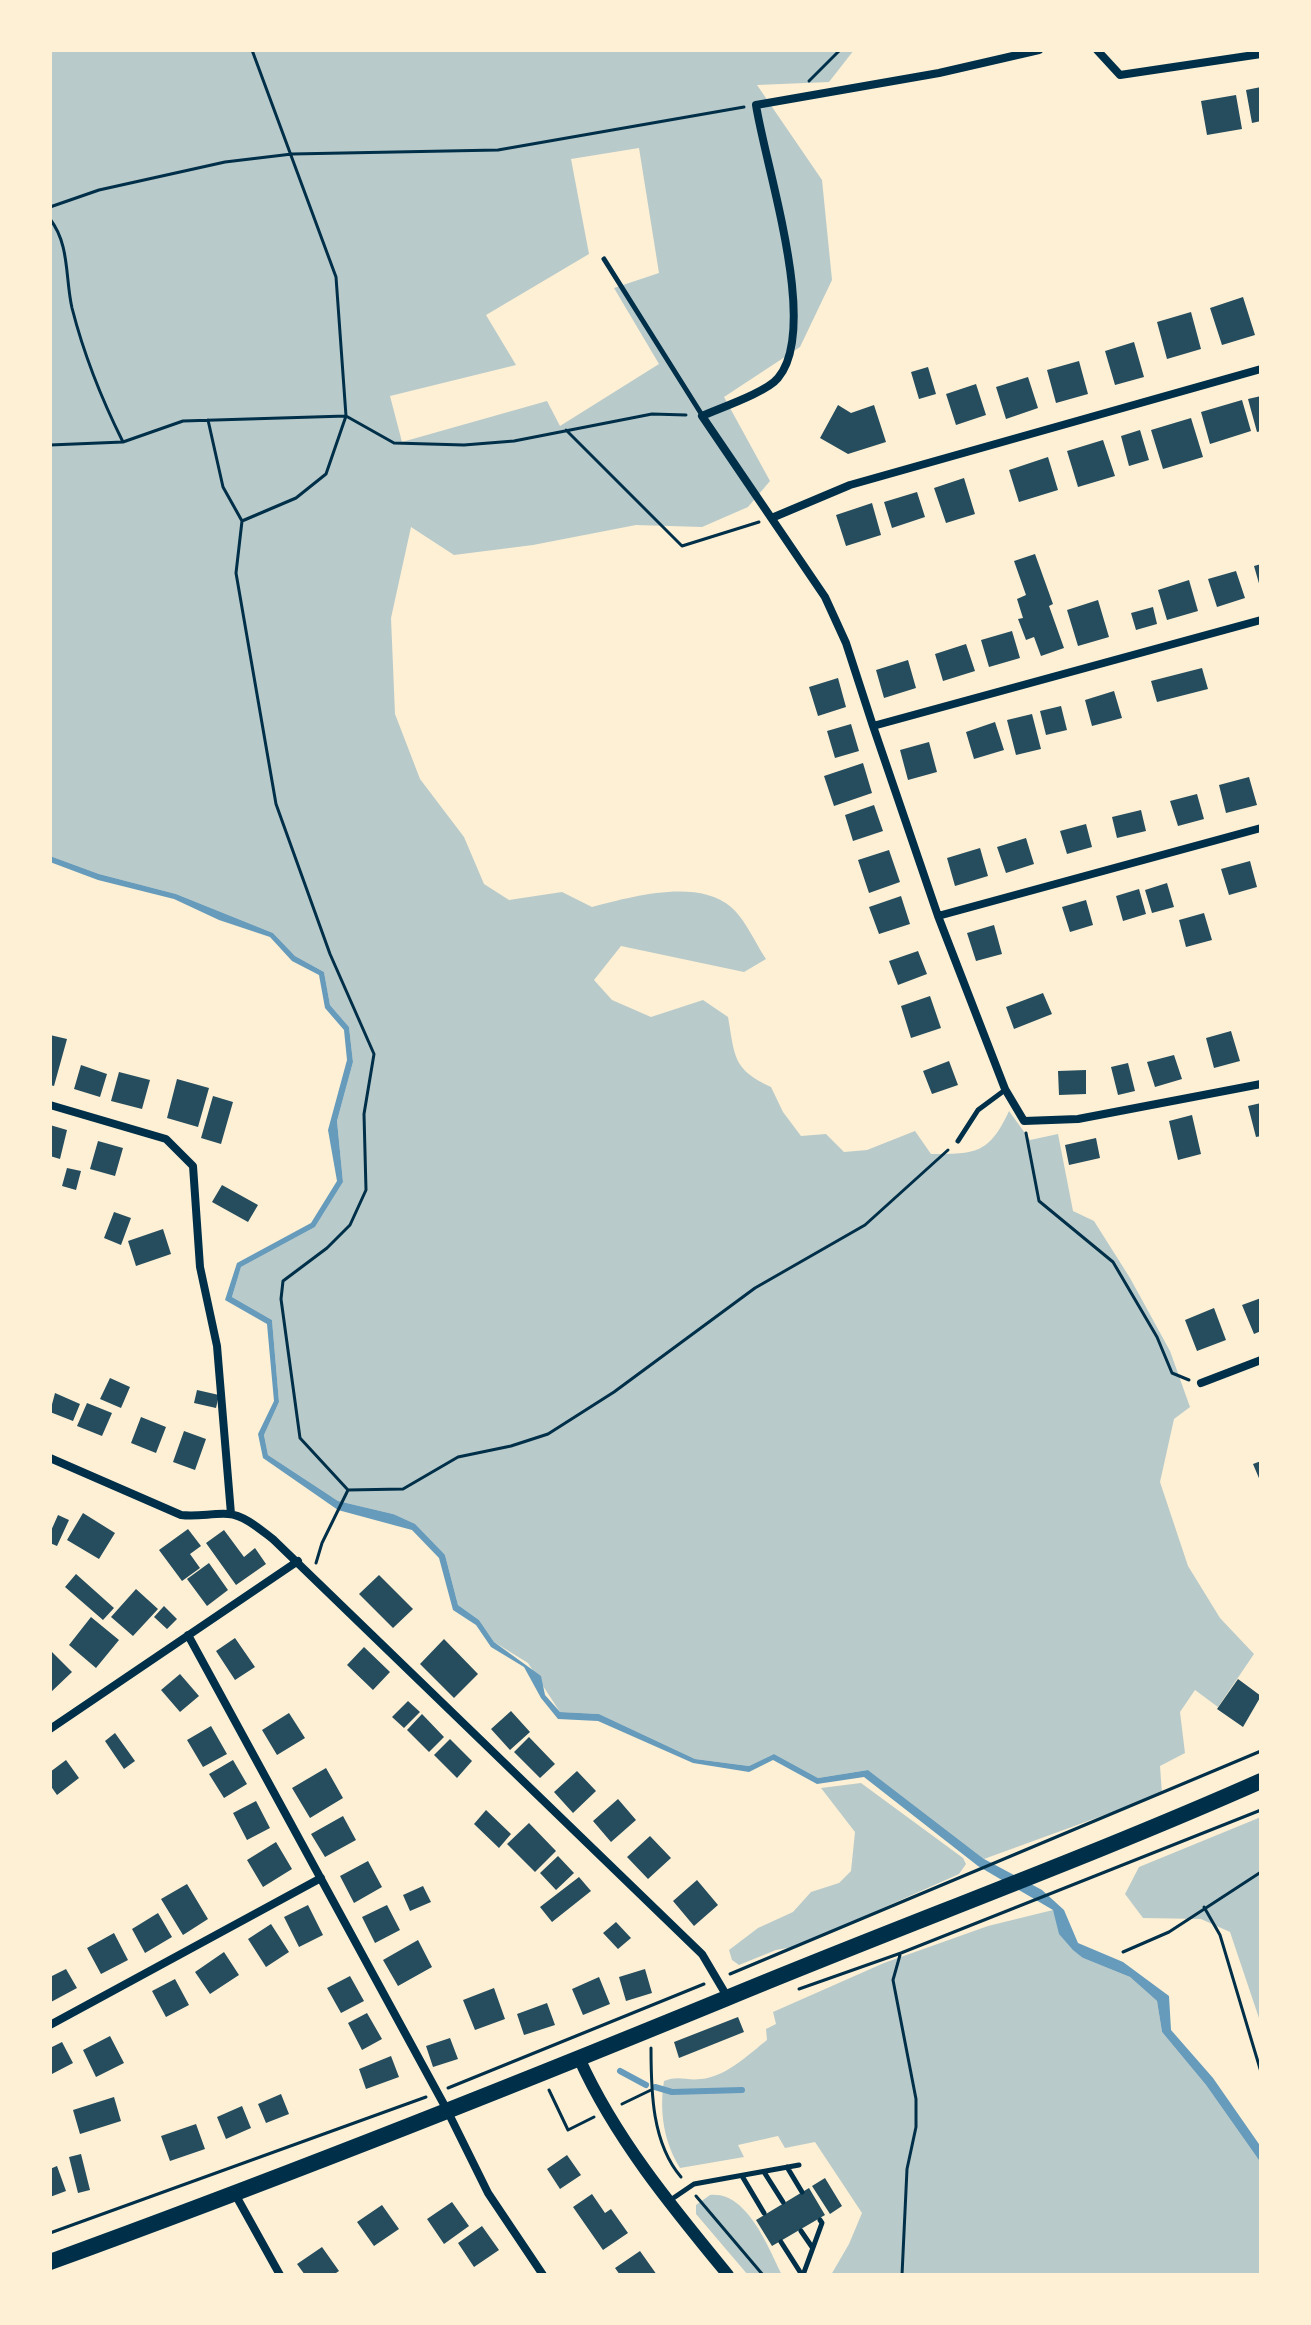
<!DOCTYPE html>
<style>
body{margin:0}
#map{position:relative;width:1311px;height:2325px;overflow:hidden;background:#fdf0d5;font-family:"Source Serif 4",serif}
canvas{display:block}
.frame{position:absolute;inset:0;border:52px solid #fdf0d5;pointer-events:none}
</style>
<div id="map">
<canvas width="1311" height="2325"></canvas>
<div class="frame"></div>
</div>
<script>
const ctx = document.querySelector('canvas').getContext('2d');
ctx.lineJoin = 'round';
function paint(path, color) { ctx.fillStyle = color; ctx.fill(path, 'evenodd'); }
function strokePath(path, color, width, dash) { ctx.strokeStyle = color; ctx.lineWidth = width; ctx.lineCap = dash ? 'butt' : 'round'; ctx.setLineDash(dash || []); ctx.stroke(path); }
paint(new Path2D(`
 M50,50H854L829,82L757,85L822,180L832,280L800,347L724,397L770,481L748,507L702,527L636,525L533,545L454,555L411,527L391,618L395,714L420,779L464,837L484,884L509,900L562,892L592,907C631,897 697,878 731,907C745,919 756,944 766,959L744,972L621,946L594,980L612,1000L651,1017L703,1000L728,1017C735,1056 732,1069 771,1087L783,1112L801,1136L826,1134L844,1152L867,1150L915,1131L931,1154C976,1154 989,1154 1009,1111L1030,1140L1058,1134L1073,1211L1094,1221L1130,1278L1170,1351L1190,1407L1174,1419L1160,1482L1188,1566L1220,1618L1254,1654L1218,1707L1195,1690L1180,1712L1185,1753L1160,1766L1162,1794L984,1859L868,1770L818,1778L774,1754L749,1766L695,1759L599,1714L560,1712L528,1663L494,1642L479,1620L458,1605L445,1555L393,1514L338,1501L268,1455L264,1435L279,1402L272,1320L232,1297L241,1267L315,1227L343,1182L337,1121L353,1062L349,1027L330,1005L324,972L295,956L273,933L176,894L99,874L50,856ZM639,148L659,273L614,288L659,364L560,426L547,401L402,442L390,396L516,365L486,315L589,254L571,159Z
 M861,1783L963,1858L966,1864L959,1874L798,1946L776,1950L739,1965L732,1960L729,1950L758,1928L793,1912L811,1892L839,1883L851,1871L855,1832L821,1788Z
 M1261,1817V2024L1230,1932L1201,1919L1143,1918L1125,1894L1139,1867Z
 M1053,1910L1083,1958L1130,1977L1157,2001L1162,2032L1206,2085L1261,2163V2275H831L849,2244L862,2213L815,2142L785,2148L778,2136L738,2145L744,2157L680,2168C664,2142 659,2112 664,2081C679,2075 686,2081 701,2079C726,2077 749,2054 767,2040L766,2029L776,2024L773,2012L884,1963L988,1926Z
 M710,2195C747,2191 768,2247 782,2275H748L696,2214V2205Z`), '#b9caca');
paint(new Path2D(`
 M50,856L99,874L176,894L273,933L295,956L324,972L330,1005L349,1027L353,1062L337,1121L343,1182L315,1227L241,1267L232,1297L272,1320L279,1402L264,1435L268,1455L338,1501L393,1514L415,1524L445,1555L458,1605L479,1620L494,1642L541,1676L545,1695L560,1712L599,1714L695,1759L749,1766L774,1754L818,1778L868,1770L984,1859L1042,1890L1064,1910L1078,1943L1123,1962L1169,1996L1171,2030L1213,2078L1261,2147V2163L1206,2085L1162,2032L1157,2001L1130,1977L1083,1958L1073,1950L1059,1934L1053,1910L978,1866L864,1777L817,1784L773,1760L749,1772L693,1763L598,1721L558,1719L541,1698L524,1667L491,1647L476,1625L453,1610L439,1558L412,1530L338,1510L263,1458L258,1434L274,1401L267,1324L225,1300L237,1263L311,1223L337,1181L328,1130L347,1060L344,1030L325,1008L319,975L292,961L270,937L219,920L174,899L98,880L50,862Z`), '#669bbc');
strokePath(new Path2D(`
 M620,2071L646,2085
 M655,2087L672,2092L742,2090`), '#669bbc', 6);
paint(new Path2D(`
 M1261,87V121L1252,123L1246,90Z
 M1236,95L1242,129L1207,135L1201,101Z
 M1243,297L1255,335L1222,345L1210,308Z
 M1191,312L1201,349L1167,359L1157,322Z
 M1134,342L1144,377L1115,385L1105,351Z
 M1079,361L1088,394L1056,403L1047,370Z
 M928,367L936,394L919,399L911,372Z
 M1028,377L1038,408L1006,419L996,387Z
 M976,384L986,415L956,425L946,394Z
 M1261,396V431L1257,432L1248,399Z
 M1242,400L1251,431L1210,444L1201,412Z
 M838,405L851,413L874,405L886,442L848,454L820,438Z
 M1191,418L1203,457L1163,469L1151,430Z
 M1140,430L1149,460L1129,466L1121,436Z
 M1103,440L1115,476L1078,487L1067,451Z
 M1048,457L1058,490L1019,502L1009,470Z
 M964,478L975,514L946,523L934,488Z
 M917,492L925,517L892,528L884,502Z
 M872,503L881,535L846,546L836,515Z
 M1035,554L1053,604L1049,606L1064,648L1041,656L1034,637L1026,640L1018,619L1023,618L1017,599L1026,595L1014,561Z
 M1261,564V586L1260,587L1254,566Z
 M1236,571L1245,598L1217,607L1208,579Z
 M1189,580L1198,611L1167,620L1158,590Z
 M1098,600L1109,637L1078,646L1067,610Z
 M1153,607L1157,624L1136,630L1131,613Z
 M1012,631L1020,658L989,667L981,640Z
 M966,644L975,671L943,681L935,654Z
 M908,660L916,688L884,698L876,670Z
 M1202,668L1208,689L1157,702L1151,681Z
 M838,678L846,707L818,716L809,687Z
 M1114,691L1122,718L1092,726L1085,700Z
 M1061,706L1067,730L1046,735L1040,711Z
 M1032,714L1041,749L1016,755L1007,720Z
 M995,722L1004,750L974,759L966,732Z
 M851,724L859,751L835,758L827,731Z
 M929,742L937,772L908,780L900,750Z
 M863,763L872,793L834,806L824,776Z
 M1249,777L1257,805L1226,813L1219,785Z
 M1197,794L1204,819L1178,826L1170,801Z
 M874,805L883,831L853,841L845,815Z
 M1141,810L1146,831L1117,838L1112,817Z
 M1086,824L1092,847L1067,854L1060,831Z
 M1026,838L1034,864L1006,873L997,847Z
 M980,848L988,876L955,886L947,858Z
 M889,850L900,882L869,893L858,860Z
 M1250,861L1257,887L1229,895L1221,869Z
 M1167,883L1174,907L1152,913L1145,890Z
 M1139,889L1146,914L1123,921L1116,896Z
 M901,896L910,924L879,934L869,907Z
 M1086,900L1093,925L1070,932L1062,907Z
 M1204,913L1212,940L1186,947L1179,920Z
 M994,925L1002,954L976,961L967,933Z
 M918,951L927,974L898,985L889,961Z
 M1043,993L1052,1014L1014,1029L1006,1007Z
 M930,996L941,1028L911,1038L901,1006Z
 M1231,1031L1240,1061L1214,1068L1206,1038Z
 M50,1035L67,1039L54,1086L50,1085Z
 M1174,1055L1182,1079L1155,1087L1147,1062Z
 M949,1061L958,1085L932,1094L923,1071Z
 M1128,1063L1135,1091L1118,1095L1111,1067Z
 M81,1065L107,1074L100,1097L74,1089Z
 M1086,1070V1094L1059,1095L1058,1071Z
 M119,1072L150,1080L142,1109L111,1101Z
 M177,1079L209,1088L198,1127L167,1118Z
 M213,1096L233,1102L221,1144L201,1138Z
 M1261,1103V1136L1256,1137L1248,1106Z
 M1192,1115L1201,1154L1178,1160L1169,1121Z
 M50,1125L67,1130L60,1159L50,1156Z
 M1096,1138L1100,1158L1069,1165L1065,1145Z
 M98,1141L123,1148L115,1176L90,1169Z
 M67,1168L81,1171L76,1190L62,1186Z
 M222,1185L258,1205L248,1222L212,1202Z
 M114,1212L131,1218L121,1245L104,1238Z
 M163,1229L171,1254L136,1266L128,1241Z
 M1261,1298V1331L1254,1334L1242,1305Z
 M1214,1308L1226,1340L1197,1351L1185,1320Z
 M110,1378L130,1387L121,1408L100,1399Z
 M197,1390L219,1395L216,1408L194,1403Z
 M55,1393L80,1404L73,1421L50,1412Z
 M87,1403L112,1413L102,1436L77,1426Z
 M141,1417L166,1427L156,1453L131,1443Z
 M184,1431L206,1439L195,1470L173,1462Z
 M1261,1461V1483L1253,1464Z
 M83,1513L115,1533L99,1559L67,1540Z
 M58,1515L69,1520L57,1546L50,1543V1533Z
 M188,1529L201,1546L190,1554L200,1568L182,1581L159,1550Z
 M224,1530L244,1557L255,1548L266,1564L236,1585L206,1543Z
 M209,1563L228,1590L207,1606L187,1579Z
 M76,1574L114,1608L103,1620L65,1587Z
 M379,1575L413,1609L393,1628L359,1594Z
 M136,1589L158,1609L133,1636L111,1617Z
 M164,1606L177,1619L167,1629L154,1617Z
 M91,1617L119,1640L96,1668L69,1645Z
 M235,1638L255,1667L235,1680L216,1651Z
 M444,1639L478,1674L454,1698L420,1664Z
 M364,1647L390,1672L373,1690L347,1665Z
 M50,1650L72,1672L50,1693Z
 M180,1674L199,1696L180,1712L161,1690Z
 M1238,1679L1261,1696L1243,1727L1217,1709Z
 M408,1701L420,1712L404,1728L392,1717Z
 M511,1711L530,1732L510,1750L491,1729Z
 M289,1713L305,1738L277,1755L262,1730Z
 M422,1714L444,1737L429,1752L407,1730Z
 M211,1726L227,1754L203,1767L187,1740Z
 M115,1733L135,1761L124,1769L105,1741Z
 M529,1737L555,1764L540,1778L514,1752Z
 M450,1739L472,1761L457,1778L434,1755Z
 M66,1760L79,1778L57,1795L50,1785V1772Z
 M233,1760L247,1784L224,1798L209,1774Z
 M326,1768L343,1798L310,1818L292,1788Z
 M577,1771L596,1791L573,1813L554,1792Z
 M618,1799L636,1820L611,1842L593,1821Z
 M256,1801L270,1828L247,1840L233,1813Z
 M486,1810L511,1834L499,1848L474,1824Z
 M343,1816L356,1840L325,1857L311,1834Z
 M529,1823L556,1851L535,1872L507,1844Z
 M650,1836L671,1858L648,1879L627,1857Z
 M276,1842L292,1869L263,1887L247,1860Z
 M558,1856L574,1873L556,1890L540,1873Z
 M368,1861L382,1887L354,1903L340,1876Z
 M579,1877L591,1891L552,1922L540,1907Z
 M697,1880L718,1905L694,1926L673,1901Z
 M187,1884L208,1919L183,1935L161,1899Z
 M423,1886L431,1902L410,1911L403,1895Z
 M308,1905L323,1935L299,1947L284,1917Z
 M387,1905L400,1930L375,1943L362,1917Z
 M158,1913L172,1937L145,1953L132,1929Z
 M616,1922L631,1938L618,1949L603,1933Z
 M271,1924L289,1952L266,1967L248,1939Z
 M114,1933L128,1960L101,1974L87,1948Z
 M418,1940L432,1967L398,1986L383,1960Z
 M224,1952L239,1975L210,1994L195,1972Z
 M66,1969L77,1988L51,2002L50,1977Z
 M645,1969L652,1993L626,2001L619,1977Z
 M350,1976L364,2001L341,2013L327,1988Z
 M599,1977L610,2004L583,2015L572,1989Z
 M175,1979L189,2005L166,2017L152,1991Z
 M494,1988L505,2019L475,2030L463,2000Z
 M547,2003L555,2025L524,2035L517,2014Z
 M367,2013L382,2039L362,2050L348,2023Z
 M738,2017L744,2032L679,2058L674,2042Z
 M110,2036L124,2063L96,2077L83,2050Z
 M450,2038L458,2059L433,2067L426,2046Z
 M62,2042L73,2063L50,2075V2048Z
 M391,2056L399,2077L366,2089L359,2069Z
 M281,2094L289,2114L266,2123L258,2104Z
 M114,2097L121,2121L80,2134L73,2110Z
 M242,2106L251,2128L226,2139L217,2117Z
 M196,2124L205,2149L170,2161L161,2136Z
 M81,2154L90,2190L78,2193L69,2157Z
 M567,2155L581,2175L560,2189L547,2169Z
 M57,2166L66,2191L50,2197V2169Z
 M825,2178L842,2206L830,2214L812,2186Z
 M809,2188L825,2215L772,2246L756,2220Z
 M592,2194L605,2213L611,2209L628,2233L603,2250L573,2207Z
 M452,2202L469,2226L444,2244L427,2219Z
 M382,2205L399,2229L374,2246L357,2222Z
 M482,2226L499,2250L474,2267L458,2243Z
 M322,2247L339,2271L333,2275H305L297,2264Z
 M640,2251L657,2275H620L615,2268Z`), '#264d5e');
strokePath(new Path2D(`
 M252,50L336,277L346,416L326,474L296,498L242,521L236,573L276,804L330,954L374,1054L364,1114L366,1190L350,1225L327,1248L283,1281L281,1299L300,1438L348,1490L403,1489L458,1457L511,1446L548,1434L614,1392L755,1288L865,1225L948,1150
 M809,81L840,50
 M50,207L99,190L225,162L292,154L498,150L744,107
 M50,219C70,245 65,277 72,308C84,355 101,398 123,442L183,421L346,416L394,443L464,445L514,441L652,414L686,415
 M208,420L223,487L242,521
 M566,430L682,546L759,522
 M50,445L123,442
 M1026,1133L1039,1201L1113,1262L1157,1337L1172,1373L1189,1380
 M316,1563L322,1543L348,1490
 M1204,1907L1220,1935L1261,2072
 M1123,1952L1169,1932L1261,1872
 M900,1955L893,1980L916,2099V2127L907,2169L902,2275
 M730,1974L1261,1751
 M799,1989L901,1953L1261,1810
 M651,2048C651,2092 652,2143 681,2177
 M448,2088L704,1984
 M549,2090L568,2130L594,2117
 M622,2104L651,2090
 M696,2196L763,2275
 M50,2233L426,2097`), '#003049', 3);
strokePath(new Path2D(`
 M604,259L702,415
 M958,1141L978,1110L1005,1090
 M787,2167L802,2192
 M764,2172L783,2202
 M742,2176L764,2213
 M669,2201L694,2184L799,2165
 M801,2231L812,2247
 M781,2242L802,2275
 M803,2275L822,2223L820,2220`), '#003049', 5);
strokePath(new Path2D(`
 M1097,50L1120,75L1261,54
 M774,517L850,485L1261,369
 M1261,620L873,726L938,916L1005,1089L1024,1121L1078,1119L1261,1084
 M873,726L846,643L825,597L702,416C720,408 767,392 778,378C820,328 766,169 756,105L939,73L1039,50
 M938,916L1261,828
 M50,1105L166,1139L193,1166L200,1267L217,1346L231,1514
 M1201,1383L1261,1360
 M50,1458L181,1515C198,1517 212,1513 228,1514C245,1515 262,1531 274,1540L702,1954L728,1998
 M188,1635L447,2110L488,2193L543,2275
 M50,1729L298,1561
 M50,2025L321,1878
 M235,2194L280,2275`), '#003049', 8);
strokePath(new Path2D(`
 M579,2058C615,2138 672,2207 728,2275`), '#003049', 12);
strokePath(new Path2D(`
 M50,2262C278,2179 503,2090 727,1998C905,1924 1085,1859 1261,1781`), '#003049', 16);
</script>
